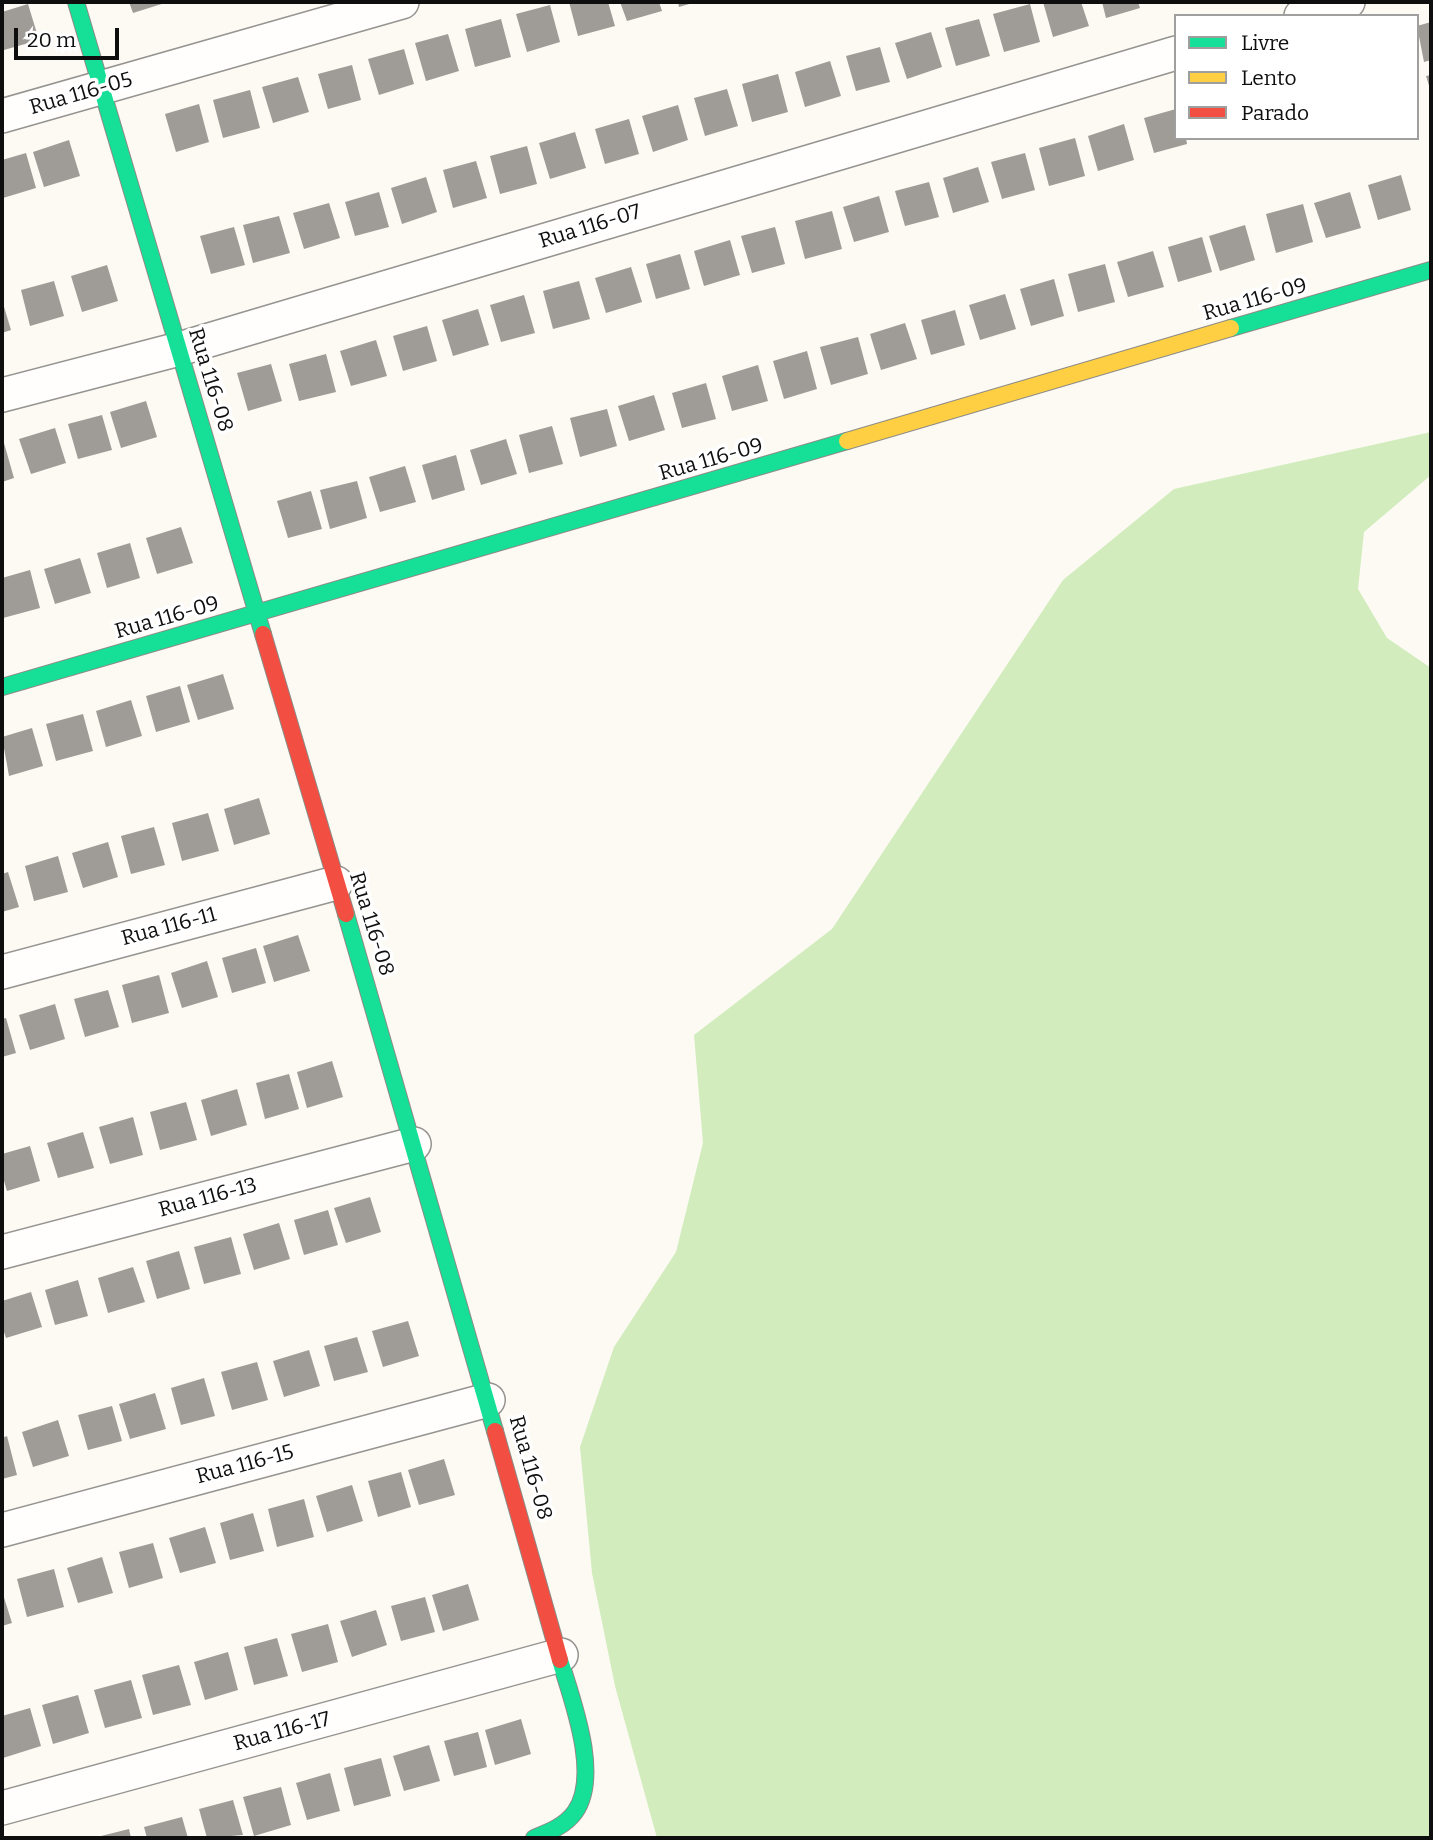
<!DOCTYPE html>
<style>
body{margin:0}
#map{position:relative;width:1433px;height:1840px;overflow:hidden;background:#fcfaf2;font-family:Bitter,serif}
canvas{display:block}
.frame{position:absolute;inset:0;border:4px solid #0e0e0e;pointer-events:none}
.legend{position:absolute;left:1174px;top:14px;width:245px;height:126px;box-sizing:border-box;background:#fff;border:2px solid #9f9f9f;margin:0;padding:9px 12px;list-style:none;font-size:21px;color:#0e0e0e}
.legend li{display:flex;align-items:center;gap:14px;height:35px}
.legend b{width:35px;border:2px solid #9f9f9f}
.scale{position:absolute;left:14px;top:28px;width:105px;height:32px;box-sizing:border-box;border:4px solid #0e0e0e;border-top:0;padding-left:9px;font-size:21px;line-height:24px;white-space:nowrap;color:#0e0e0e;-webkit-text-stroke:5px #fff;paint-order:stroke}
</style>
<div id="map">
<canvas width="1433" height="1840"></canvas>
<div class="frame"></div>
<ul class="legend">
<li><b style="height:9px;background:#16e098"></b>Livre</li>
<li><b style="height:9px;background:#ffcf43"></b>Lento</li>
<li><b style="height:9px;background:#f24e42"></b>Parado</li>
</ul>
<div class="scale">20 m</div>
</div>
<script>
const ctx = document.querySelector('canvas').getContext('2d');
ctx.lineJoin = 'round';
function paint(path, color) { ctx.fillStyle = color; ctx.fill(path, 'evenodd'); }
function strokePath(path, color, width, dash) { ctx.strokeStyle = color; ctx.lineWidth = width; ctx.lineCap = dash ? 'butt' : 'round'; ctx.setLineDash(dash || []); ctx.stroke(path); }
function label(font, color, halo, rows, align = 'center') {
  ctx.font = font + ' Bitter,serif'; ctx.lineWidth = 7; ctx.setLineDash([]); ctx.textBaseline = 'middle'; ctx.strokeStyle = halo; ctx.fillStyle = color; for (const [text, x, y, turn = 0] of rows) {
    ctx.save(); ctx.translate(x, y); ctx.rotate((+turn || 0) * Math.PI / 180); ctx.textAlign = isNaN(turn) ? turn : align; if (halo) ctx.strokeText(text, 0, 0); ctx.fillText(text, 0, 0); ctx.restore();
  }
}
paint(new Path2D(`
 M1431,432V475L1364,532L1358,589L1387,638L1431,668V1838H657L615,1686L592,1573L580,1447L614,1347L676,1252L703,1143L694,1035L832,929L1063,580L1174,489Z`), '#d2ecbd');
paint(new Path2D(`
 M129,2H168L133,13Z
 M569,2H608L615,26L578,36Z
 M620,2H659L662,11L627,21Z
 M678,2H696L679,7Z
 M1043,2H1081L1089,26L1053,37Z
 M1102,2H1138L1140,8L1106,18Z
 M28,4L39,40L4,50L2,12Z
 M1030,4L1040,42L1004,52L993,14Z
 M550,5L560,42L527,52L516,14Z
 M501,19L511,57L475,67L465,29Z
 M979,19L990,56L956,66L945,28Z
 M1431,22V60L1424,62L1417,26Z
 M931,32L942,67L907,79L895,43Z
 M448,34L459,71L426,81L415,43Z
 M880,47L890,82L856,91L846,56Z
 M404,49L414,84L379,95L368,59Z
 M830,61L841,96L805,107L795,72Z
 M352,65L361,100L328,109L318,74Z
 M778,74L788,112L752,122L742,84Z
 M1431,75V92L1426,76Z
 M298,77L309,112L273,123L262,87Z
 M727,89L738,126L705,136L694,98Z
 M250,90L260,128L223,138L213,100Z
 M199,104L209,142L176,152L165,114Z
 M678,105L688,140L653,152L642,116Z
 M1176,109V138H1186L1187,144L1154,153L1144,118Z
 M629,119L639,154L605,164L595,129Z
 M1124,124L1134,160L1098,171L1088,136Z
 M575,132L586,168L550,179L539,143Z
 M1075,138L1085,176L1049,186L1039,148Z
 M69,140L80,176L44,187L33,152Z
 M527,146L537,184L500,194L490,156Z
 M26,153L36,188L3,198L2,160Z
 M1025,153L1035,190L1002,199L991,162Z
 M476,161L487,198L453,208L443,170Z
 M978,167L989,202L953,213L943,178Z
 M1401,175L1411,210L1378,220L1368,185Z
 M426,177L437,212L402,224L391,188Z
 M929,182L939,217L905,226L895,191Z
 M379,192L389,227L355,236L345,202Z
 M1350,192L1361,228L1326,238L1314,203Z
 M879,196L889,232L854,242L843,207Z
 M329,203L340,238L304,249L293,213Z
 M1303,204L1313,242L1276,253L1266,214Z
 M832,211L842,249L805,259L795,221Z
 M279,216L290,253L253,263L243,225Z
 M1245,225L1255,260L1220,271L1209,236Z
 M234,227L245,265L211,274L200,236Z
 M775,227L785,264L752,273L741,236Z
 M1202,237L1212,272L1178,282L1168,247Z
 M730,240L740,275L704,286L694,251Z
 M1153,251L1164,287L1128,297L1117,262Z
 M680,254L690,289L656,299L646,264Z
 M1105,264L1115,302L1078,312L1068,274Z
 M107,265L118,301L82,312L71,276Z
 M631,267L642,302L606,313L595,278Z
 M1054,279L1064,316L1031,326L1020,289Z
 M54,281L64,316L30,326L21,290Z
 M579,281L590,319L553,329L543,291Z
 M1005,294L1016,329L980,340L969,305Z
 M524,295L535,333L501,342L490,305Z
 M2,300L11,330L2,333Z
 M478,309L489,345L453,356L442,320Z
 M955,310L965,345L931,355L921,320Z
 M905,323L917,359L881,370L870,334Z
 M427,326L437,361L403,371L393,336Z
 M858,337L868,374L831,385L820,347Z
 M376,340L387,376L351,386L340,351Z
 M807,351L817,389L784,399L773,361Z
 M326,354L336,392L299,401L289,364Z
 M271,364L282,401L248,411L237,373Z
 M758,365L768,401L732,411L722,376Z
 M706,383L716,419L682,428L672,393Z
 M654,395L665,430L629,441L618,406Z
 M146,401L157,437L121,448L110,412Z
 M607,409L617,446L580,457L570,418Z
 M102,415L112,450L78,459L68,424Z
 M552,426L563,464L529,473L519,435Z
 M55,428L66,463L31,474L19,439Z
 M506,439L517,474L481,485L470,450Z
 M4,443L14,478L2,482V444Z
 M456,455L465,490L432,500L422,465Z
 M405,466L416,502L380,512L369,477Z
 M357,481L367,518L330,529L320,490Z
 M311,491L322,529L288,538L277,501Z
 M181,527L193,563L157,574L146,538Z
 M130,543L140,578L107,588L97,553Z
 M80,558L91,593L55,604L44,569Z
 M30,570L40,608L3,618L2,578Z
 M223,674L234,709L198,720L187,685Z
 M180,686L190,722L156,732L146,696Z
 M131,700L142,736L106,747L96,711Z
 M83,714L93,751L56,761L46,724Z
 M32,728L43,766L9,776L2,737Z
 M259,798L270,834L234,845L224,809Z
 M208,813L219,851L182,861L172,823Z
 M154,827L165,865L131,874L121,836Z
 M108,842L118,877L83,888L72,853Z
 M58,856L68,892L34,901L25,866Z
 M8,872L19,907L2,912V874Z
 M298,935L310,971L274,982L263,946Z
 M256,948L266,983L232,993L222,958Z
 M207,961L218,997L182,1008L171,973Z
 M159,975L169,1013L132,1023L122,985Z
 M108,990L119,1027L85,1037L74,999Z
 M55,1004L65,1039L30,1050L19,1015Z
 M6,1018L16,1053L2,1057V1019Z
 M332,1061L343,1097L307,1108L297,1072Z
 M289,1074L299,1109L265,1119L256,1083Z
 M237,1089L247,1125L211,1136L201,1100Z
 M186,1102L197,1140L160,1150L150,1112Z
 M133,1117L143,1155L110,1164L99,1127Z
 M83,1132L94,1168L58,1178L47,1143Z
 M30,1146L40,1181L7,1191L2,1174V1154Z
 M370,1197L381,1232L346,1243L334,1208Z
 M328,1210L338,1245L304,1255L294,1220Z
 M279,1223L290,1259L254,1270L243,1234Z
 M231,1237L241,1274L204,1284L194,1247Z
 M179,1251L190,1289L157,1299L146,1261Z
 M133,1267L145,1302L108,1313L98,1278Z
 M78,1280L88,1316L55,1325L45,1290Z
 M31,1292L42,1327L6,1338L2,1326V1301Z
 M408,1321L419,1356L383,1367L372,1331Z
 M357,1337L368,1372L334,1381L324,1346Z
 M309,1350L320,1386L284,1397L273,1361Z
 M257,1362L268,1400L232,1410L221,1372Z
 M204,1378L215,1416L181,1425L171,1388Z
 M155,1393L166,1429L130,1439L119,1404Z
 M112,1406L122,1441L88,1450L78,1415Z
 M58,1420L69,1456L33,1467L22,1432Z
 M7,1436L17,1475L2,1479V1438Z
 M444,1459L455,1495L419,1505L408,1470Z
 M401,1472L411,1507L378,1517L368,1481Z
 M352,1485L363,1521L327,1532L316,1496Z
 M304,1499L314,1537L277,1547L268,1509Z
 M253,1513L264,1551L230,1560L220,1523Z
 M205,1527L216,1563L180,1573L169,1538Z
 M153,1543L163,1578L129,1588L119,1552Z
 M102,1557L113,1593L78,1603L67,1568Z
 M54,1569L64,1607L27,1617L17,1579Z
 M468,1584L479,1620L443,1631L432,1595Z
 M2,1591L12,1623L2,1626Z
 M425,1597L435,1632L401,1641L391,1606Z
 M376,1610L387,1645L352,1657L340,1621Z
 M328,1624L338,1662L302,1672L291,1634Z
 M277,1638L288,1676L254,1685L244,1647Z
 M228,1652L238,1690L205,1700L194,1662Z
 M179,1665L191,1705L153,1715L142,1675Z
 M131,1680L142,1718L105,1728L94,1690Z
 M78,1695L89,1733L53,1744L42,1705Z
 M30,1708L41,1746L3,1758L2,1716Z
 M521,1719L531,1754L495,1765L485,1730Z
 M478,1732L487,1767L454,1776L444,1741Z
 M429,1745L440,1781L404,1791L393,1756Z
 M381,1758L391,1796L354,1806L344,1768Z
 M330,1773L340,1811L307,1820L296,1783Z
 M281,1787L291,1825L254,1836L243,1797Z
 M233,1800L243,1835L207,1838L199,1809Z
 M182,1817L188,1838H147L144,1827Z
 M129,1829L131,1838H97V1837Z`), '#9f9c98');
const street = new Path2D(`
 M1301,16L1348,2
 M2,116L402,2
 M2,395L179,349L1176,53
 M2,972L336,883
 M2,1252L414,1144
 M2,1530L488,1400
 M2,1808L561,1655`);
const fast = new Path2D(`
 M76,2L263,634
 M1231,328L1431,270
 M2,687L847,441
 M346,914L495,1431
 M534,1838C549,1832 565,1826 575,1812C601,1775 572,1700 560,1660`);
const slow = new Path2D(`
 M847,441L1231,328`);
const jam = new Path2D(`
 M263,634L346,914
 M495,1431L560,1660`);
strokePath(street, '#959491', 36);
strokePath(fast, '#8c8b87', 18);
strokePath(slow, '#8c8b87', 18);
strokePath(jam, '#8c8b87', 18);
strokePath(street, '#fffefd', 33);
strokePath(fast, '#16e098', 16);
strokePath(slow, '#ffcf43', 16);
strokePath(jam, '#f24e42', 16);
label('21px', '#0e0e0e', '#fff', [
 ["Rua 116-05",81,94,-16],
 ["Rua 116-07",590,227,-17],
 ["Rua 116-09",1255,300,-16],
 ["Rua 116-08",210,380,73],
 ["Rua 116-09",711,460,-16],
 ["Rua 116-09",167,618,-16],
 ["Rua 116-08",371,924,73],
 ["Rua 116-11",169,927,-15],
 ["Rua 116-13",208,1198,-15],
 ["Rua 116-15",245,1465,-15],
 ["Rua 116-08",530,1468,74],
 ["Rua 116-17",282,1732,-15]
]);
</script>
